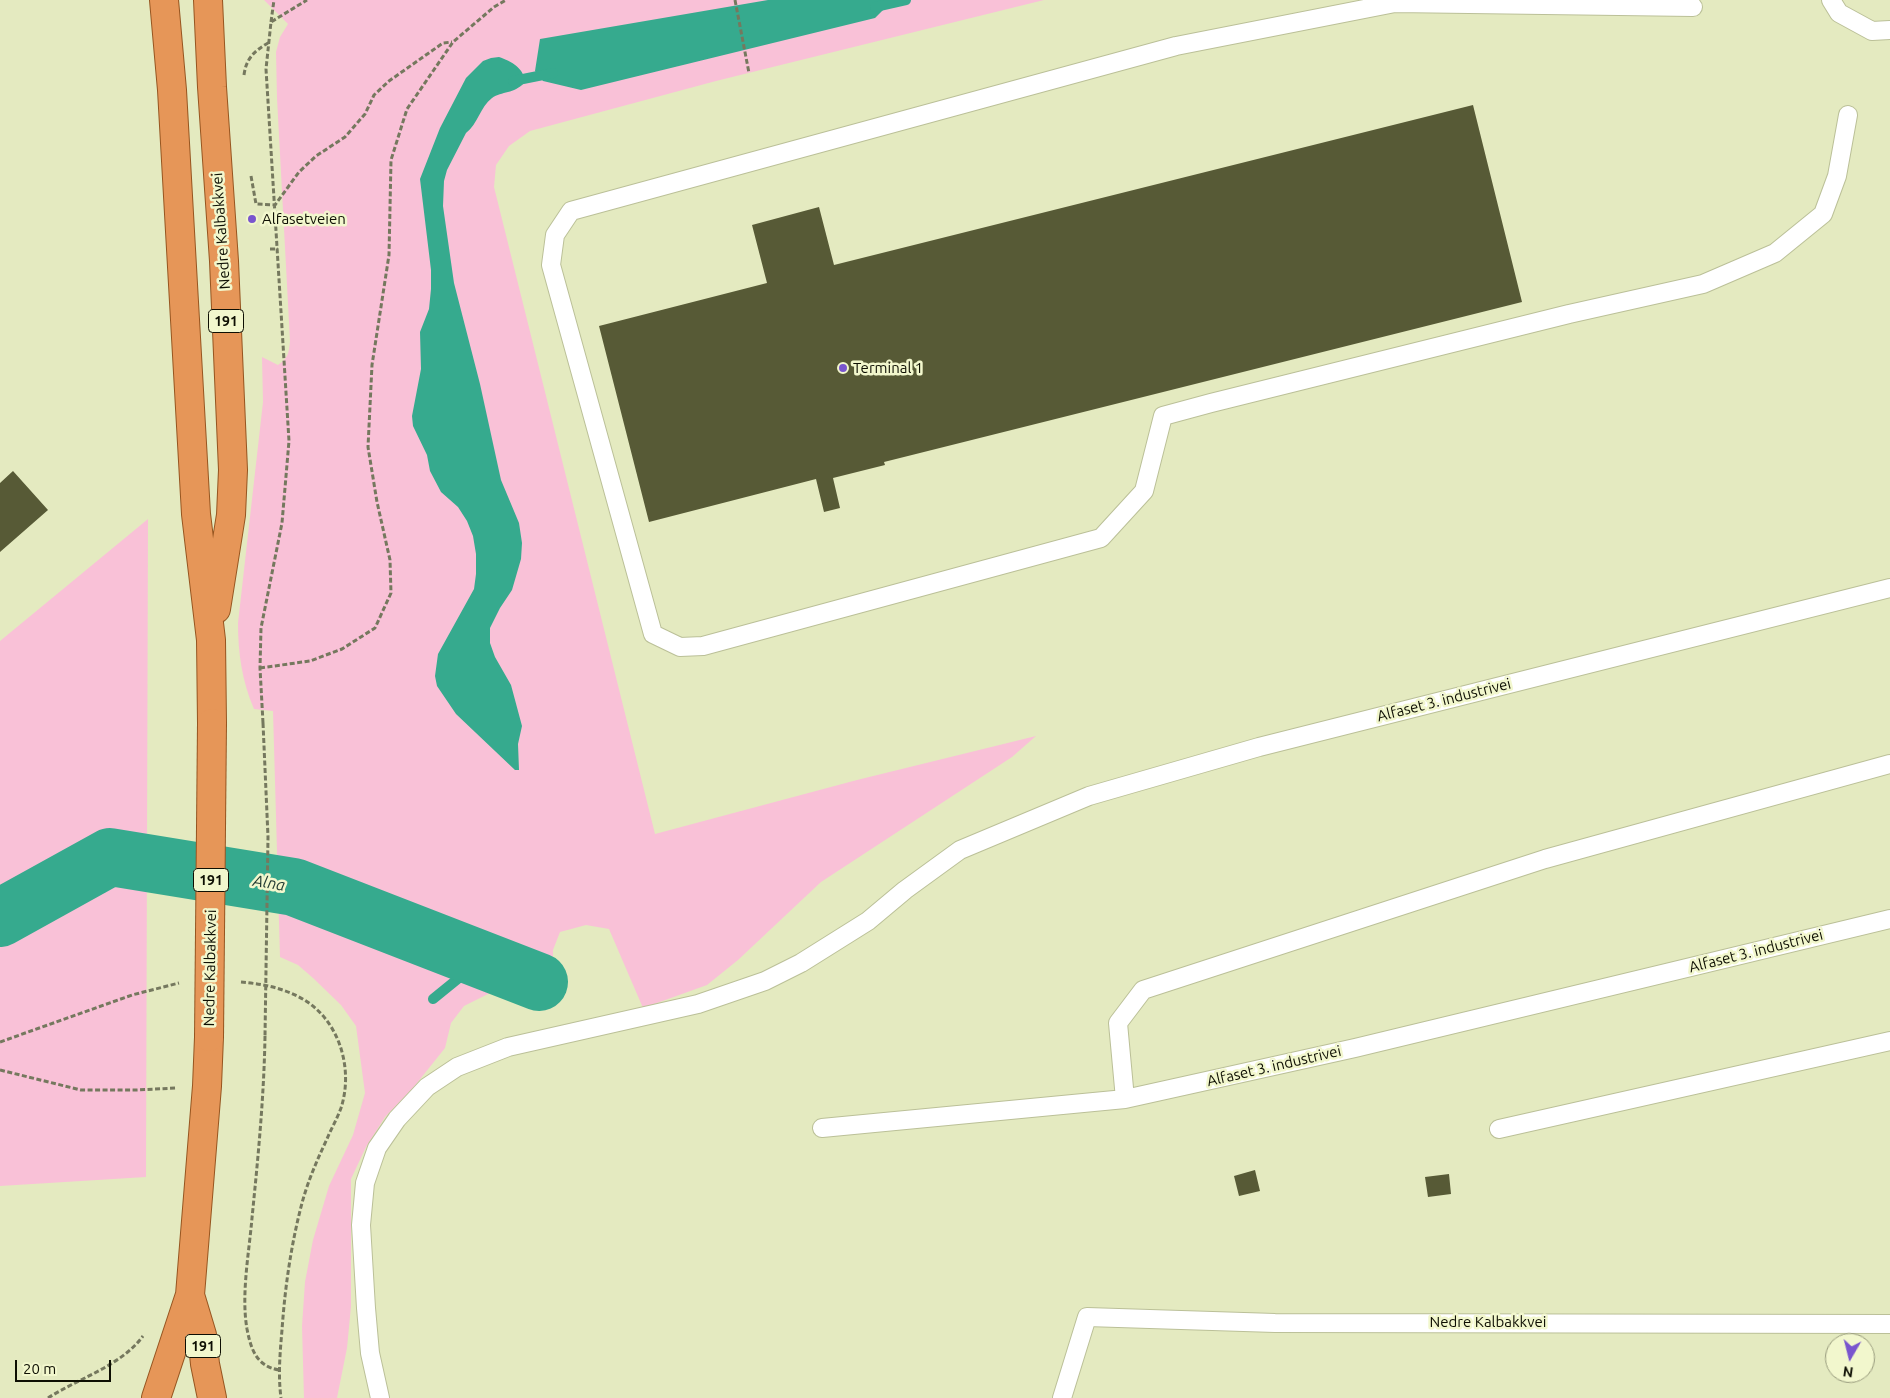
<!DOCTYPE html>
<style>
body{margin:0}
#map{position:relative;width:1890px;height:1398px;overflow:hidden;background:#e4eac0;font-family:Ubuntu,sans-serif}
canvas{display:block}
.north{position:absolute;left:1825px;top:1333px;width:50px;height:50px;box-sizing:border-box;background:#f2f7cd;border:1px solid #979a7c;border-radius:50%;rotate:188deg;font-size:14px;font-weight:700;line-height:20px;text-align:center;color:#0e0f03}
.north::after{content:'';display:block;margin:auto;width:18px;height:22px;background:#7955ce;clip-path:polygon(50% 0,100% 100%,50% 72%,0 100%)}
.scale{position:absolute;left:15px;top:1360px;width:96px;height:22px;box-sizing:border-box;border:2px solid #0e0f03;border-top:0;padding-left:6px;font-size:15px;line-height:18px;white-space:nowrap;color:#0e0f03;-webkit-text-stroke:4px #f2f7cd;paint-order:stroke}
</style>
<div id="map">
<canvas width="1890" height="1398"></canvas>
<div class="north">N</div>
<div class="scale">20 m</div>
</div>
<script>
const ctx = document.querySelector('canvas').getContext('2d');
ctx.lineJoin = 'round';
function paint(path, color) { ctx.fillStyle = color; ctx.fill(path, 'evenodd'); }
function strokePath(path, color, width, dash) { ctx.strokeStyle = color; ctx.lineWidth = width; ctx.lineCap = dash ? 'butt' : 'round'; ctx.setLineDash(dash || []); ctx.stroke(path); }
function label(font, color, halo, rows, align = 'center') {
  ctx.font = font + ' Ubuntu,sans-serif'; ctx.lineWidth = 5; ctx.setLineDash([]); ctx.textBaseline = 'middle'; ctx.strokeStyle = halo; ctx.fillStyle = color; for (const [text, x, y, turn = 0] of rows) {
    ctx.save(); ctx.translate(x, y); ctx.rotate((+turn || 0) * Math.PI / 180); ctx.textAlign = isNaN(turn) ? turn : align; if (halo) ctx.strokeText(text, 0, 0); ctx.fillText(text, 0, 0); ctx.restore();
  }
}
paint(new Path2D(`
 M264,0H1044L716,81L530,131L509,146L496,165L494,187L655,834L857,780L1036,736L1012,757L821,882L738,960L707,985L643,1008L609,929L586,925L560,932L553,950V970L516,959L496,990L464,1006L451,1023L445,1048L413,1088L385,1117L366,1147L351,1179V1306L347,1348L337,1398H304L302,1326L305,1282L313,1240L329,1186L353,1135L365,1093L356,1026L341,1005L313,978L298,965L280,957L273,711L254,709C242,681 238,653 238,623L263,402L262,357L278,365C288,358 289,353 290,341L277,98L276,52L280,37L288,24Z
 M148,519L146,1177L0,1186V641Z`), '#f9c1d7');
paint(new Path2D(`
 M768,0H885L889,4L875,18L581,90L543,81L535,71L540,39Z
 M499,57C511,61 526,69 524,83C514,94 502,91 492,98C480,107 478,124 466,133L447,170L444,181L443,206L454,283L480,384L501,480L519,523L522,543L521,559L512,590L500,608L490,628V643L495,657L511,685L522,726L518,744L519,770H515L456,714L437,686L435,676L438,654L474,589L476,574V554L473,536L467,521L458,507L441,492L430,471L427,455L413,426L412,416L421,369L420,332L429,309L431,289V270L420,179L440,128L466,78L483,61L491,58Z`), '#36aa8e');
strokePath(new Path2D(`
 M875,7L906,0
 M513,81L553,73
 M433,999L465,973L494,965`), '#36aa8e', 10);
strokePath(new Path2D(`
 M0,918L110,857L294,887L539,982`), '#36aa8e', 58);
paint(new Path2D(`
 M1473,105L1522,302L884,462L885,465L833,478L840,508L824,512L816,479L649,522L599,326L767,283L752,225L819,207L834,265Z
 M13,471L48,510L0,552V483Z
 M1255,1170L1260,1191L1239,1196L1234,1176Z
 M1449,1174L1451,1194L1428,1197L1425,1177Z`), '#575a36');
const service = new Path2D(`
 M1831,0L1839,13L1872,31L1890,30
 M1693,7L1395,3L1176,46L571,211L555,235L551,265L653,634L680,647L703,646L1101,538L1144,491L1163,416L1211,403L1569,314L1703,284L1775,253L1823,214L1837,176L1848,115
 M1125,1099L1118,1023L1143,990L1545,859L1890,764
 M822,1128L1125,1099L1355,1048L1890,919
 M1499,1129L1890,1041
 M380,1398L370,1353L366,1308L361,1225L365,1183L377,1148L397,1119L427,1087L457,1067L508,1047L698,1004L765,981L801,963L868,921L905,890L960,850L1089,796L1259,747L1890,588
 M1062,1398L1087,1317L1275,1323L1890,1324`);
const trunk = new Path2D(`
 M164,0L172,90L196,514L211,640L212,723
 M208,0L212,87L224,261L233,470L231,515L216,609
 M190,1295L202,1335L205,1364L212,1398
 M156,1398L190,1295L207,1086L209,1037`);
strokePath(service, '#bbc098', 20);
strokePath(trunk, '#965520', 30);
strokePath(new Path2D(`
 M735,0L749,73
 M271,22L274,0
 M244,75C246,59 254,51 268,43
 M251,176L256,204L275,205L299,172L316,156L345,137L365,114L374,95L389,81L443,43L452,42
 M270,249H278
 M260,668L310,661L342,649L375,628L391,593L390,560L377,502L368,447L372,365L389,255L391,160L407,109L453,42L494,7L506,0
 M263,723L260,668L261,628L282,523L289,441L266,69L271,22L307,0
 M241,982C264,984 289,989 309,1003C341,1026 353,1071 341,1108C337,1119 331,1129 327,1139C317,1160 308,1181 302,1203C291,1245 285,1287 282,1330C280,1353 278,1375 281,1398
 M265,1036C264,1097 258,1158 252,1218C249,1253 241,1295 247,1329C251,1349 256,1366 279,1370
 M0,1042L132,995L179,983
 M0,1070L81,1090H137L176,1088
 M48,1398C79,1378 121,1366 143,1336`), '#75785e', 3, [5, 2.5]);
strokePath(service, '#fff', 18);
strokePath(trunk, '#e69658', 28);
const trunkBridge = new Path2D(`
 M209,1037L212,723`);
strokePath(trunkBridge, '#965520', 30, []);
strokePath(new Path2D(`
 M263,723L268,837L265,1036`), '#75785e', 3, [5, 2.5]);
strokePath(trunkBridge, '#e69658', 28);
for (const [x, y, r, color] of [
 [252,219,5,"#7955ce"],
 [843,368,5,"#7955ce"]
]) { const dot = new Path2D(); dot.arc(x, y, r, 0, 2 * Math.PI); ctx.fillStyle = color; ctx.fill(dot); strokePath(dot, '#f2f7cd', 2); }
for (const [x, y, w] of [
 [226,321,35],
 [211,880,35],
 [203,1346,35]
]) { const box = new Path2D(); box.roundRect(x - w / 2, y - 11.5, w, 23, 4); ctx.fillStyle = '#f2f7cd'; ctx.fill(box); strokePath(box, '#0e0f03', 1); }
label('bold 14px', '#0e0f03', null, [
 ["191",226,321],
 ["191",211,880],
 ["191",203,1346]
]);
label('15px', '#0e0f03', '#f2f7cd', [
 ["Alfasetveien",262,219],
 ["Terminal 1",853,368]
], 'left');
label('15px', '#0e0f03', '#f2f7cd', [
 ["Nedre Kalbakkvei",221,231,-94],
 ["Alfaset 3. industrivei",1444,700,-14],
 ["Alfaset 3. industrivei",1756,951,-14],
 ["Nedre Kalbakkvei",210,968,-89],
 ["Alfaset 3. industrivei",1274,1066,-13],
 ["Nedre Kalbakkvei",1488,1322]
]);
label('italic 16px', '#1f3831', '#f2f7cd', [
 ["Alna",269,883,9]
]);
</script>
